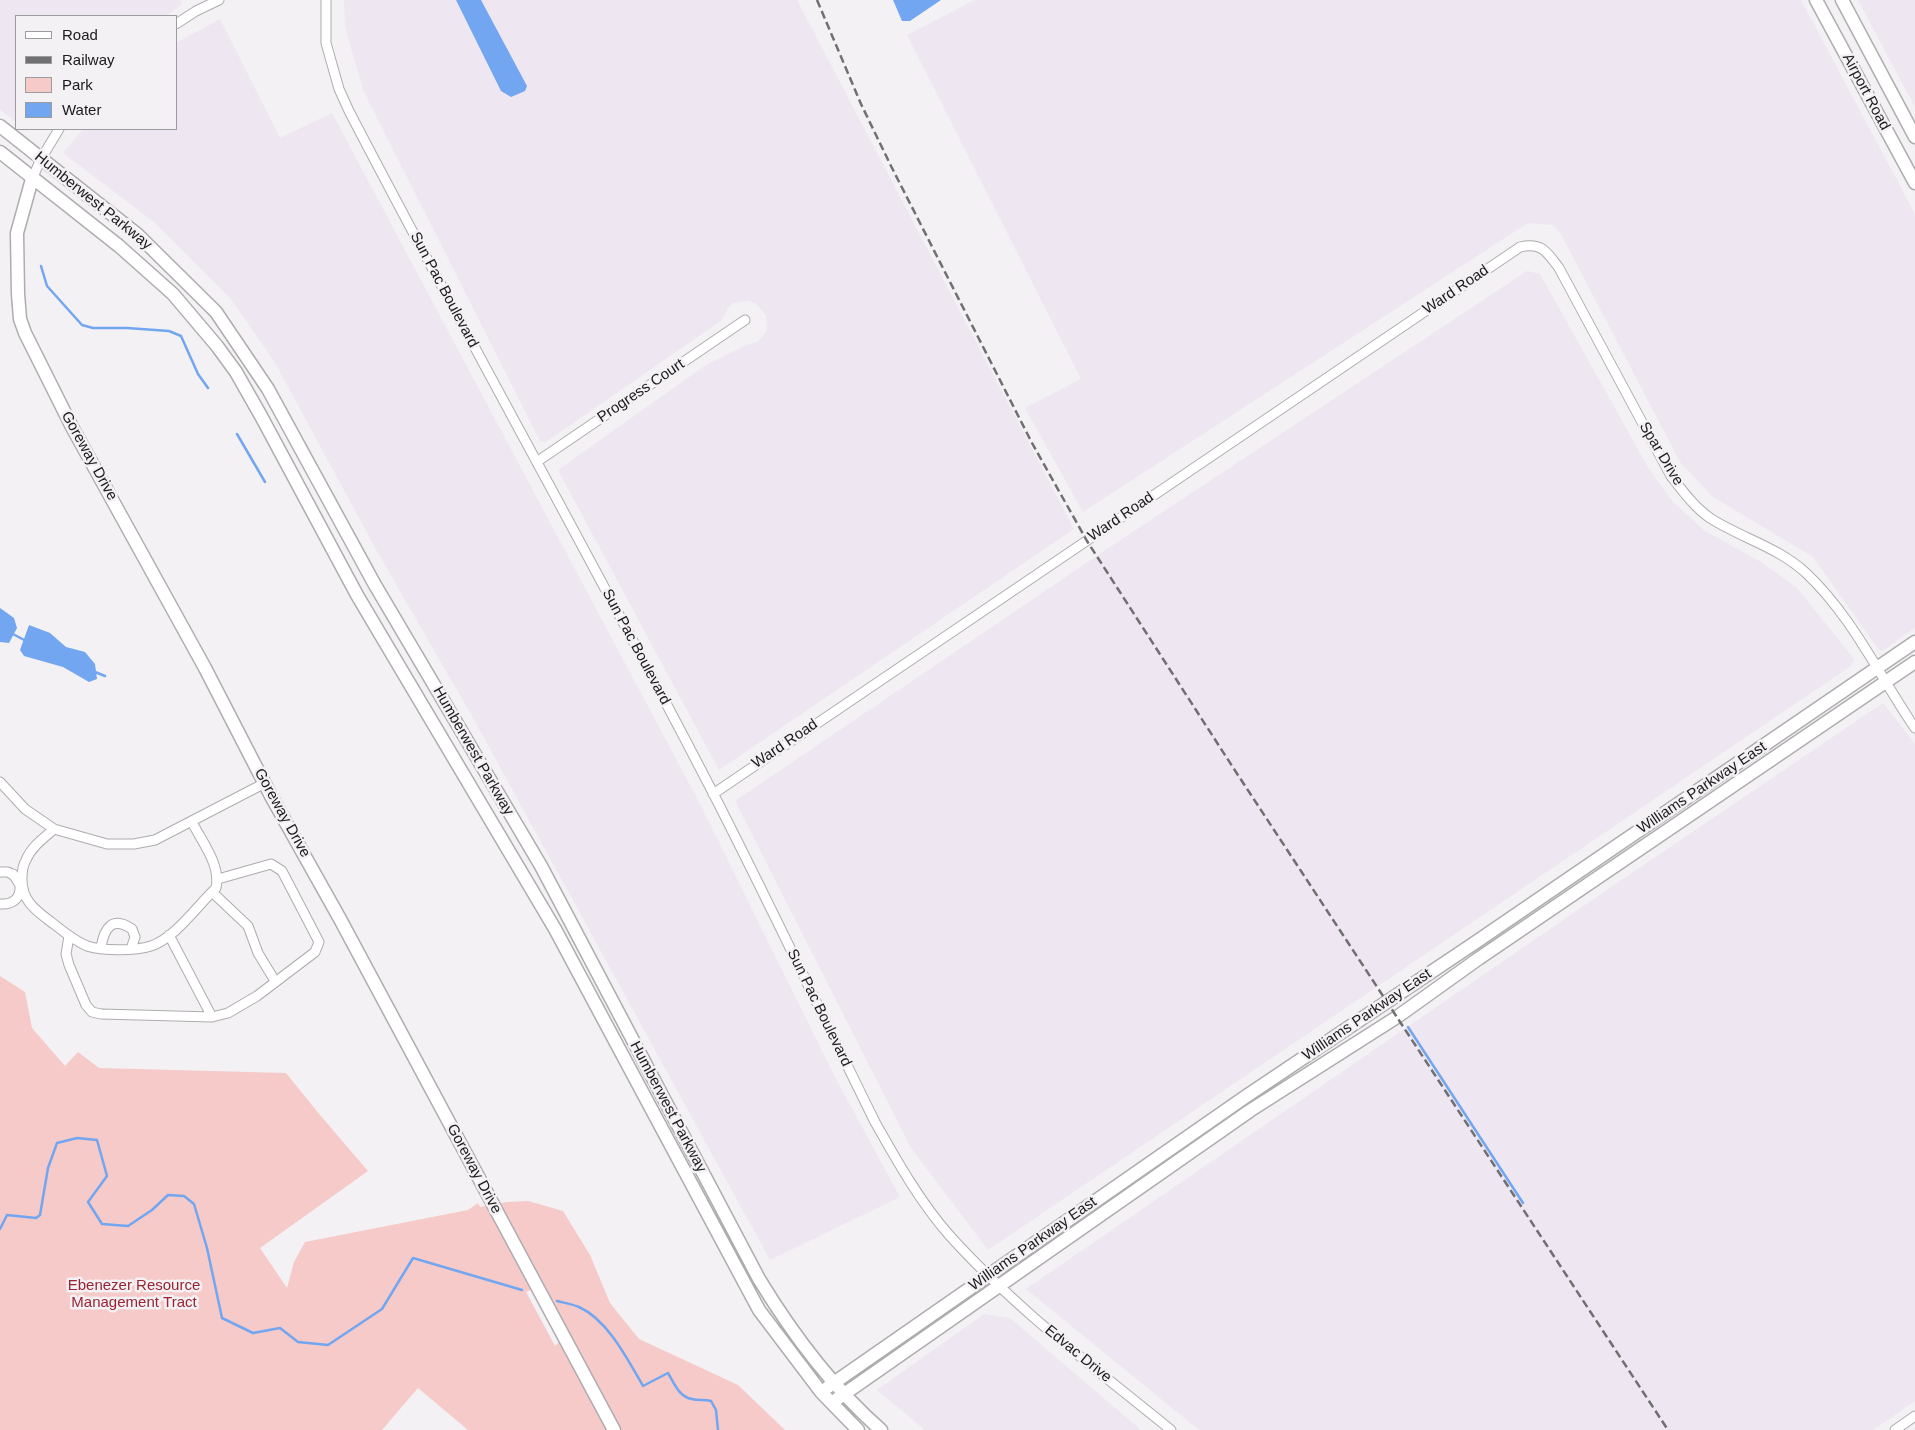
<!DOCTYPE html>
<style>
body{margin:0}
#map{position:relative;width:1915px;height:1430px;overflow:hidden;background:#f3f1f4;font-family:Helvetica,sans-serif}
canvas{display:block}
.legend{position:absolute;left:15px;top:15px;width:162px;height:115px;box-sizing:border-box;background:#f3f1f4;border:1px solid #9c9b9d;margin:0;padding:6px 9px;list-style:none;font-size:15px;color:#1a1a1b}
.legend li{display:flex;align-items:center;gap:10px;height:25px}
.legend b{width:25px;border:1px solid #9c9b9d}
</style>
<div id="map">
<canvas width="1915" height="1430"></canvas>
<ul class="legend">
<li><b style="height:6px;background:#fff"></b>Road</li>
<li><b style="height:6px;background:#706f71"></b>Railway</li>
<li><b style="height:14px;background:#f5cac9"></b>Park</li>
<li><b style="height:14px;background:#72a6f0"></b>Water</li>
</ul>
</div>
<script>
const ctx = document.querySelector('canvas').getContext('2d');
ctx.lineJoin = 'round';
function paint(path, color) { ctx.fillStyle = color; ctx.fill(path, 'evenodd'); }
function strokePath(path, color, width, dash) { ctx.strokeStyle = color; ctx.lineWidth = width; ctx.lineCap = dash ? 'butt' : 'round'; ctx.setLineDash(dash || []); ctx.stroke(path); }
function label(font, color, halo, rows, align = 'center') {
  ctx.font = font + ' Helvetica,sans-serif'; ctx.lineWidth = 5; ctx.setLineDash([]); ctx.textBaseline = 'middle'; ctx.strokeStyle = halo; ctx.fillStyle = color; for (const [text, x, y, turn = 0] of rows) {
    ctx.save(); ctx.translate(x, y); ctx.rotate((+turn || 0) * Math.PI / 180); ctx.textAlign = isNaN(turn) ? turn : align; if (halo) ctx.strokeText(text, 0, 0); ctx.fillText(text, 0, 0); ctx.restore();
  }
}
paint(new Path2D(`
 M0,0H180L182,4L166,16H16V122L0,110Z
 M344,0H797L1074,529L719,770L558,470L706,365L744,346L758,342L767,330L766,315L756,304L749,301L734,303L728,307L722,320L546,442L540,441L363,90L345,27Z
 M975,0H1801L1915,214V628L1882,651L1879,650L1813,557L1713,497L1680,462L1563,238L1554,225L1528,223L1083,512L1025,408L1081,379L907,35Z
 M1858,0H1915V107L1900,79Z
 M220,19L280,138L332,113L700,804L835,1077L900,1197L770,1260L472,716L378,553L274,361L230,298L154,222L63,153L83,129H176V43Z
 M1527,271L1540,274L1649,469L1673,502L1705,531L1761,562L1797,588L1854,659L1851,666L988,1250L911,1148L735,801L1110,547Z
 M1883,703L1915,744V1401L1873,1430H1199L1026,1289L1617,883Z
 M984,1314L1010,1318L1141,1430H925L877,1390Z`), '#eee6f0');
paint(new Path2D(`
 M0,976L25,992L32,1028L65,1066L78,1052L99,1068L286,1073L320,1115L368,1171L260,1248L287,1288L294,1262L305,1242L468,1210L478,1203L480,1207L507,1202L528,1201L563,1211L590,1255L610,1303L639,1339L738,1385L785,1430H468L418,1388L382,1430H0ZM537,1287L562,1339L555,1346L526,1292Z`), '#f5cac9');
paint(new Path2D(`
 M456,0H481L527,86L525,91L511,97L501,91Z
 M893,0H941L910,21H902Z
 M0,608L14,618L17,628L9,643L0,642Z
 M29,625L50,633L66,647L85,652L95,664L97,679L89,682L63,667L24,656L20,650Z`), '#72a6f0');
strokePath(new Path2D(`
 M41,266L47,286L82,325L93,328H127L169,331L181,336L198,374L208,388
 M237,434L265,482
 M11,633L26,641
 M95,672L105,676
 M1408,1027L1523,1203
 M0,1229L7,1215L36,1218L40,1215L48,1168L57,1143L77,1138L97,1140L107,1176L88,1202L102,1224L128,1226L152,1210L168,1195L184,1196L194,1204L207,1248L222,1318L253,1333L280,1328L298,1342L328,1345L382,1309L413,1258L522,1290
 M557,1301C564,1303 572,1304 579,1307C608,1320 628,1360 643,1386L668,1373C674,1383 679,1397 692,1399C698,1401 704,1399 711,1401L716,1410L718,1430`), '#72a6f0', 2.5);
const street = new Path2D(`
 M326,0V43L339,89L349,111C468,340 595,564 713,793C769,902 821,1013 875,1122C897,1161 920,1202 950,1236C1016,1309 1095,1368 1171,1430
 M176,24L196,11L219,0
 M32,179L41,159L59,129
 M538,461L745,320
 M0,782L25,809L54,829L107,844H134L155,840L265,783
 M713,794L1520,247C1542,242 1547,252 1559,268L1671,476C1682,490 1694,507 1710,518C1741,538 1778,547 1806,573C1852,616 1880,677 1915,728
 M54,829C44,838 31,847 26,860C23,865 22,872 22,878C21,902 38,912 55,925C65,933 75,941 87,946C102,951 136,951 151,946C175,938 197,906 216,888C221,865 202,842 192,822
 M0,872H8L18,878
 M212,892L248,926L258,953L275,981
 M0,904C13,905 21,898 20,885L13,874
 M169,935L212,1017L228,1013L257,996L315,952L319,942L282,871L271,864L218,879
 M69,936L66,954L69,965L86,1005L92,1012L101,1014L212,1017
 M101,948C104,927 113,916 132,929L135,937L131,949
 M1895,1430L1915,1416`);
const secondary = new Path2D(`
 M1816,0L1915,183
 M1842,0L1915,137
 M0,126L138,235L216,312L268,389L375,585L541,866L759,1279C793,1335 832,1387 881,1430
 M0,152L119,246L173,294L217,346L236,372L261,416L357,595L555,929L759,1310L821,1392L858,1430
 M32,179L17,233L18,294L20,319L25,333L72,427L205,668L271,796L340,919L614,1430
 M828,1387L1245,1097L1473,944L1915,642
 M837,1399L1251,1110L1397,1017L1478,959L1915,662`);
strokePath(street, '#afacaf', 11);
strokePath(secondary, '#afacaf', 15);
strokePath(street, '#fff', 9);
strokePath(secondary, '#fff', 12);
strokePath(new Path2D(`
 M817,0L861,104L891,166L1032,443L1087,541L1234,769L1668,1430`), '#706f71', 2.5, [8, 4]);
label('15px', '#1a1a1b', '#f3f1f4', [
 ["Airport Road",1866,92,62],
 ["Humberwest Parkway",93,201,39],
 ["Sun Pac Boulevard",444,290,62],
 ["Ward Road",1456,290,-34],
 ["Progress Court",641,391,-34],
 ["Spar Drive",1661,454,59],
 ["Goreway Drive",89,456,61],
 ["Ward Road",1121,517,-34],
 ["Sun Pac Boulevard",636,647,62],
 ["Ward Road",785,744,-34],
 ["Humberwest Parkway",473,751,60],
 ["Williams Parkway East",1702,788,-34],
 ["Goreway Drive",282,813,61],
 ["Sun Pac Boulevard",819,1008,64],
 ["Williams Parkway East",1367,1015,-34],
 ["Humberwest Parkway",668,1107,62],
 ["Goreway Drive",474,1169,62],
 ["Williams Parkway East",1033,1244,-35],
 ["Edvac Drive",1078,1354,39]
]);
label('15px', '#992332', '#f3f1f4', [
 ["Ebenezer Resource",134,1286],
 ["Management Tract",134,1303]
]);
</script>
